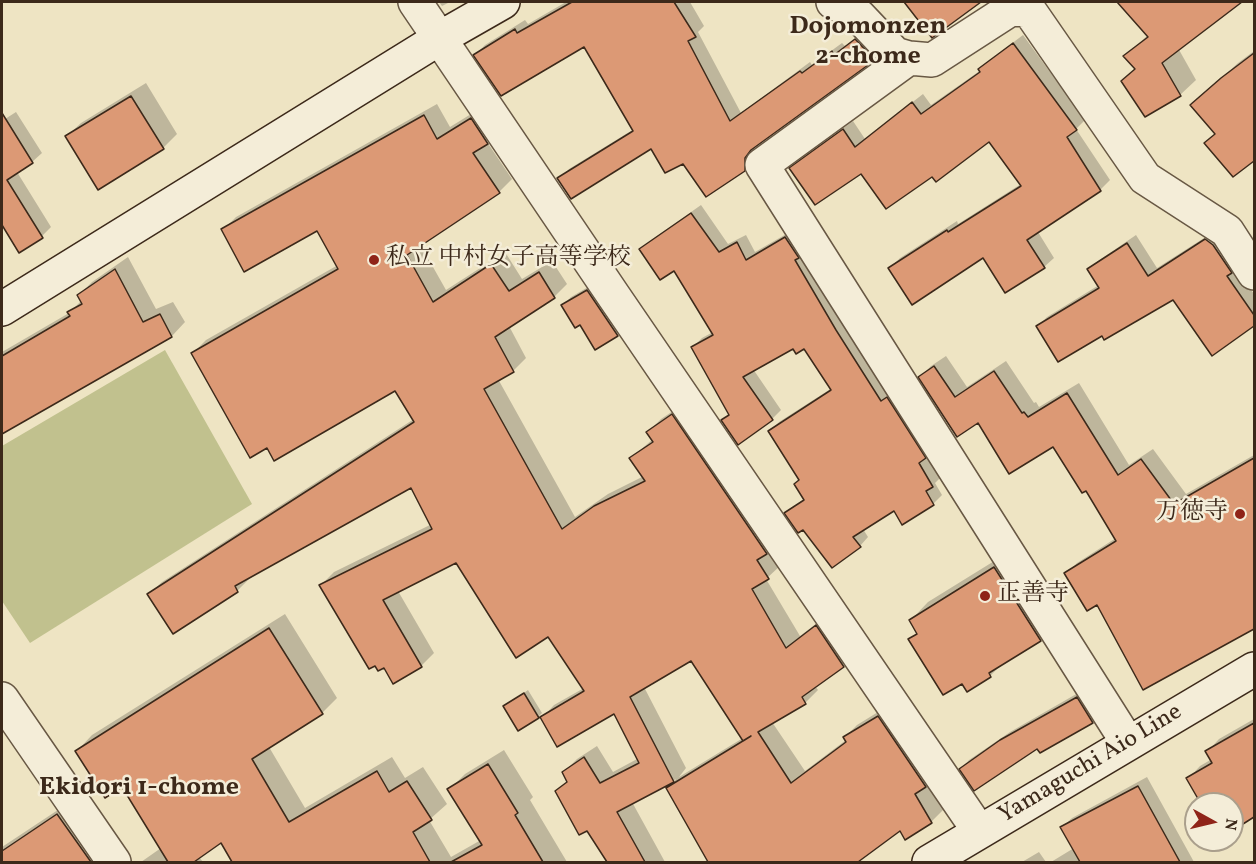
<!DOCTYPE html>
<meta charset="utf-8">
<style>
body{margin:0}
#map{position:relative;width:1256px;height:864px;overflow:hidden;background:#eee4c3;font-family:Vollkorn,serif}
canvas{display:block}
.frame{position:absolute;inset:0;border:3px solid #3c291a;pointer-events:none}
.north{position:absolute;left:1184px;top:792px;width:60px;height:60px;box-sizing:border-box;background:#f4edd8;border:2px solid #aa9f8c;border-radius:50%;rotate:98deg;font-size:16px;font-weight:700;line-height:24px;text-align:center;color:#3c291a}
.north::after{content:'';display:block;margin:auto;width:21px;height:27px;background:#8f2418;clip-path:polygon(50% 0,100% 100%,50% 72%,0 100%)}
</style>
<div id="map">
<canvas width="1256" height="864"></canvas>
<div class="frame"></div>
<div class="north">N</div>
</div>
<script>
const ctx = document.querySelector('canvas').getContext('2d');
ctx.lineJoin = 'round';
function paint(path, color) { ctx.fillStyle = color; ctx.fill(path, 'evenodd'); }
function strokePath(path, color, width, dash) { ctx.strokeStyle = color; ctx.lineWidth = width; ctx.lineCap = dash ? 'butt' : 'round'; ctx.setLineDash(dash || []); ctx.stroke(path); }
function label(font, color, halo, rows, align = 'center') {
  ctx.font = font + ' Vollkorn,"Noto Serif JP",serif'; ctx.lineWidth = 5; ctx.setLineDash([]); ctx.textBaseline = 'middle'; ctx.strokeStyle = halo; ctx.fillStyle = color; for (const [text, x, y, turn = 0] of rows) {
    ctx.save(); ctx.translate(x, y); ctx.rotate((+turn || 0) * Math.PI / 180); ctx.textAlign = isNaN(turn) ? turn : align; if (halo) ctx.strokeText(text, 0, 0); ctx.fillText(text, 0, 0); ctx.restore();
  }
}
paint(new Path2D(`
 M165,350L252,504L30,643L2,601V446Z`), '#c1c18e');
paint(new Path2D(`
 M439,2H450L442,6Z
 M566,2H690L704,26L698,32L741,113L810,62L812,65L842,43L845,46L866,31L883,49L874,59L754,146V159L744,170L683,162L652,147L559,179L569,169L634,129L584,45L475,55L485,45L525,20L528,24Z
 M906,2H978L932,36Z
 M1123,2H1239L1178,48L1196,80L1180,95L1123,81L1136,68L1125,56L1148,35L1121,3Z
 M1023,35L1085,120L1076,129L1110,180L1100,190L1038,232L1054,258L1044,267L984,256L890,268L900,258L957,221L958,224L1021,184L990,139L933,175L791,169L801,159L853,121L865,139L923,94L931,105L981,70L990,60Z
 M1254,51V160L1234,175L1217,133L1192,105L1238,63Z
 M146,83L177,134L163,148L67,136L81,123Z
 M437,104L450,127L484,106L500,130L487,142L512,179L499,192L420,244L446,290L505,252L522,279L552,261L567,284L554,297L509,326L526,358L513,371L498,379L575,517L608,494L644,476L631,458L653,439L648,432L661,419L685,403L781,565L766,579L800,636L829,614L856,653L843,665L815,686L818,690L805,703L772,722L805,771L846,740L844,738L857,725L891,704L944,809L931,822L906,838L900,829L855,862H710L667,789L676,779L632,802L665,862H609L587,828L557,791L568,781L564,772L577,759L597,746L613,772L639,758L615,712L542,718L554,705L584,688L549,635L457,561L398,591L434,653L421,666H384L321,585L334,572L432,524L412,486L249,577L250,578L237,591L149,594L162,582L414,419L396,389L268,446L193,353L206,340L338,265L318,229L223,230L236,217ZM692,659L743,738L679,777L686,768L644,687Z
 M16,112L42,153L32,162L17,172L51,227L42,236L20,251L2,222V121Z
 M701,205L728,244L746,235L755,252L795,229L941,477L935,483L942,495L933,504L894,509L863,529L868,537L860,546L804,528L786,513L805,498L801,479L770,431L779,422L832,388L805,347H794L753,369L781,410L772,419L723,421L730,414L693,347L702,338L713,332L674,269L641,250L650,241Z
 M1215,231L1235,267L1254,294V324L1212,354L1173,298L1103,334L1038,326L1047,317L1099,285L1089,269L1098,261L1136,235L1157,268Z
 M128,257L156,309L173,302L185,322L172,336L2,434V352L69,313L82,300L79,295L92,282Z
 M595,283L625,327L617,334L595,348L581,323L563,305L571,297Z
 M946,356L967,387L1006,361L1034,403L1036,402L1039,407L1079,383L1129,465L1153,449L1186,494L1254,455V627L1144,688L1097,603L1066,574L1077,563L1116,538L1086,489L1054,445L979,421L920,377L931,366Z
 M1012,550L1058,622L1040,640L1004,662L990,676L962,682L910,640L918,632L911,620L928,602Z
 M285,614L337,698L322,713L269,747L305,808L392,757L405,778L423,767L447,804L429,820L451,857L481,840L449,790L465,774L504,750L533,797L530,800L567,862H234L222,841L199,857L203,862H141L161,848L122,785L77,751L92,735Z
 M1085,689L1101,713L1092,722L1038,747L961,769L969,760L1010,732Z
 M528,690L542,713L538,717L504,707Z
 M1254,719V816L1232,829V804H1203L1188,779L1200,766L1212,759L1207,752L1219,739Z
 M1147,777L1194,862H1051L1074,848L1062,827L1072,818Z
 M73,800L117,862H2V847Z
 M1039,852L1046,862H1022Z`), '#0003');
const building = new Path2D(`
 M572,2H674L696,37L688,41L730,121L800,71L802,73L832,51L834,55L855,39L875,60L751,150L745,158V171L706,197L683,164L665,173L651,149L571,199L557,178L633,131L584,47L501,96L473,55L515,29L517,33Z
 M904,2H981L932,38Z
 M1117,2H1242L1162,63L1181,96L1145,117L1121,81L1135,69L1123,56L1148,37Z
 M1013,43L1077,130L1067,137L1101,191L1027,240L1045,268L1005,293L983,258L912,305L888,268L947,230L948,232L1021,186L989,142L936,182L932,177L886,209L861,174L815,205L789,168L843,129L855,147L912,102L921,114L980,72L978,69Z
 M1254,53V161L1233,177L1204,143L1215,134L1190,105L1221,78Z
 M131,96L164,149L98,190L65,136Z
 M2,113L33,163L7,180L43,238L19,253L2,225Z
 M424,115L437,139L471,118L488,144L473,153L500,193L407,255L433,302L491,264L509,291L539,272L555,298L495,337L514,372L484,389L562,529L594,506L645,481L629,458L653,442L646,432L672,414L767,554L757,560L769,579L752,589L786,648L816,625L844,667L802,697L806,704L758,732L791,783L846,742L843,737L878,716L926,787L915,794L932,823L905,840L900,831L858,862H708L666,788L751,736L743,741L691,661L630,697L674,782L617,812L645,862H607L587,831L579,835L555,791L567,782L562,772L584,757L600,783L639,763L614,714L557,747L540,717L584,691L548,637L516,658L456,563L383,600L422,667L393,684L384,668L378,671L375,666L369,669L319,585L432,529L411,488L235,586L238,592L173,634L147,594L414,422L395,391L274,461L267,448L250,458L191,353L338,269L317,231L244,272L221,229Z
 M691,213L719,252L737,242L746,260L785,237L799,258L795,260L836,330L881,401L887,397L926,458L919,463L933,487L926,491L934,505L902,525L894,511L853,537L861,547L832,568L803,530L798,533L784,513L804,500L794,484L799,480L768,431L831,390L804,349L796,354L793,349L743,377L773,420L738,445L721,420L729,415L691,347L713,335L674,271L660,280L639,249Z
 M1205,239L1213,245L1232,273L1227,276L1254,315V326L1212,356L1173,300L1104,340L1102,336L1058,362L1036,326L1099,288L1087,269L1127,243L1148,276Z
 M115,269L143,322L160,314L172,337L2,434V356L70,316L67,312L82,304L77,295Z
 M587,290L618,336L595,350L580,325L575,328L561,305Z
 M934,366L955,397L994,371L1022,413L1024,412L1028,417L1067,393L1118,475L1141,459L1174,504L1254,458V629L1143,690L1097,605L1087,611L1064,573L1116,541L1086,491L1082,493L1053,447L1009,474L978,423L957,437L918,377Z
 M994,567L1041,641L989,673L991,677L967,692L962,684L943,695L908,639L917,634L909,620Z
 M269,628L323,714L252,759L289,822L377,771L389,792L407,781L432,820L413,832L430,862H232L221,843L194,862H168L122,787L105,798L75,751Z
 M524,693L539,718L518,731L503,706Z
 M1077,697L1093,723L1040,753L1037,749L974,791L959,769L1000,740Z
 M1254,723V817L1232,831V804H1201L1186,778L1212,763L1205,751Z
 M488,764L518,813L515,815L543,862H451L482,845L447,789Z
 M1138,786L1180,862H1080L1060,827Z
 M57,814L91,862H2V851Z`);
paint(building, '#dc9975');
strokePath(building, '#3c291a', 1.5);
const street = new Path2D(`
 M415,2L613,295L979,831
 M833,2L859,16L895,54L909,58
 M2,699L114,862
 M1128,743L762,165L909,58L932,60L1011,9L1029,10L1145,178L1227,231L1254,273`);
const secondary = new Path2D(`
 M2,309L440,38L503,2
 M929,862L1254,669`);
strokePath(street, '#685844', 36);
strokePath(secondary, '#3c291a', 36);
strokePath(street, '#f4edd8', 33);
strokePath(secondary, '#f4edd8', 33);
for (const [x, y, r, color] of [
 [374,260,6,"#8f2418"],
 [1240,514,6,"#8f2418"],
 [985,596,6,"#8f2418"]
]) { const dot = new Path2D(); dot.arc(x, y, r, 0, 2 * Math.PI); ctx.fillStyle = color; ctx.fill(dot); strokePath(dot, '#f4edd8', 2); }
label('24px', '#3c291a', '#f4edd8', [
 ["私立 中村女子高等学校",386,260],
 ["万徳寺",1228,514,"right"],
 ["正善寺",997,596]
], 'left');
label('24px', '#3c291a', '#f4edd8', [
 ["Yamaguchi Aio Line",1091,765,-31]
]);
label('bold 26px', '#3c291a', '#f4edd8', [
 ["Dojomonzen",868,28],
 ["2-chome",868,58],
 ["Ekidori 1-chome",139,789]
]);
</script>
